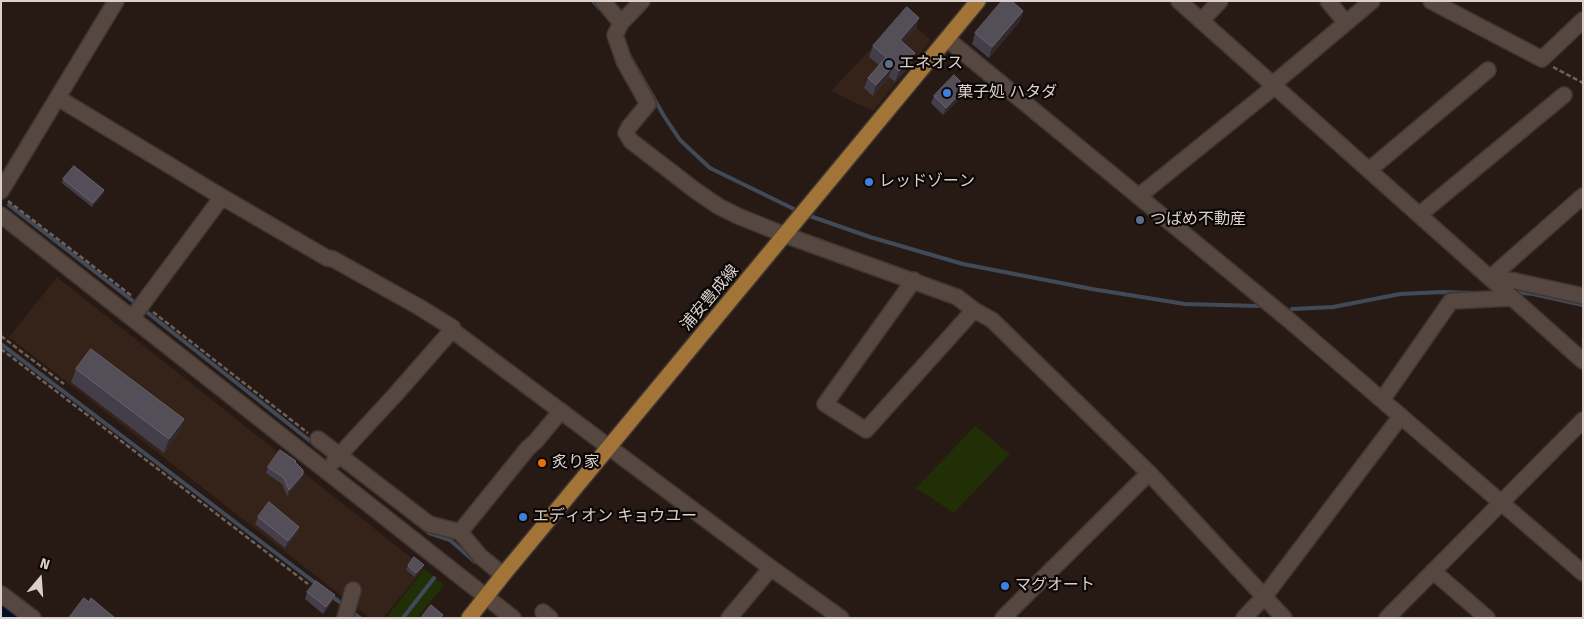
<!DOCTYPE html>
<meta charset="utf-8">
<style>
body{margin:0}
#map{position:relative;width:1584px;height:619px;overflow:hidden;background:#271a14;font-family:"Fira Sans",sans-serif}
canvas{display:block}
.frame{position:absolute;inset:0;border:2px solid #dad1cc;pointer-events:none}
.north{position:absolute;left:15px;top:554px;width:50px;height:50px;-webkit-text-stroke:4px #0c0705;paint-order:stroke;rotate:18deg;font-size:14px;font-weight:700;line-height:20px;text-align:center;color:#dad1cc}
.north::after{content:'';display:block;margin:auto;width:18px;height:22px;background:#dad1cc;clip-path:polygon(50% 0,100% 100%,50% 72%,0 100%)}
</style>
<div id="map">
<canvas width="1584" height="619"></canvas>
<div class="frame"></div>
<div class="north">N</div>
</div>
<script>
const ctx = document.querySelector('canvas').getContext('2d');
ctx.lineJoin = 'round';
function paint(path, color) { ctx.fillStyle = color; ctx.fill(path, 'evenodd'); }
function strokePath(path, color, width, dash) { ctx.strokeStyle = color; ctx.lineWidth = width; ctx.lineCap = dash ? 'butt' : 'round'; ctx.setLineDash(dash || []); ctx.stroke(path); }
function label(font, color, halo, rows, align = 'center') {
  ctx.font = font + ' "Fira Sans","Noto Sans JP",sans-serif'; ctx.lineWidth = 4.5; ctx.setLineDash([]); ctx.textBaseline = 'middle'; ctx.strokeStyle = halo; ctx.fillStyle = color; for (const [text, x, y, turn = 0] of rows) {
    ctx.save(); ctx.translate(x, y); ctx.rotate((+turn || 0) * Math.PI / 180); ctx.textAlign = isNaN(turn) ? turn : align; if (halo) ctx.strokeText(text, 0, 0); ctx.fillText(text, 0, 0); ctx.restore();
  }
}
paint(new Path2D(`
 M902,16L931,40L873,111L831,91Z
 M57,277L424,568L383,618H370L9,337Z`), '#352218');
paint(new Path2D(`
 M975,426L1010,454L954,513L916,488Z
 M424,569L444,585L417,618H386Z`), '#202f06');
strokePath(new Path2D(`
 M593,1L600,9
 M628,53L664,116L680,140L710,168L798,211
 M9,205L138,305
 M807,215L870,237L963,264L1092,289L1185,304L1259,306
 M1514,292L1533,294L1583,305
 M143,309L314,444
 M1292,309L1333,307L1400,294L1443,292L1475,293
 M1,344L318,585
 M423,528L429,533L450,540L475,562
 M331,596L344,605
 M351,611L360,618
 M403,618L434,578`), '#414a58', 4);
strokePath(new Path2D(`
 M1,613L7,618`), '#001026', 24);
const minor = new Path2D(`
 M603,1L621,23
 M642,1L621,23L615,35L624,61L648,104L629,127L626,133L631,141L696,191L718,206L738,216L785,235L957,297L974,310L992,320L1149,473L1284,618
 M1179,1L1583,361
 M1328,1L1346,23
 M1431,1L1542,59L1583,20
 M1201,21L1220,1
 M947,39L1289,320L1583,573
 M58,98L222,197L327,258L333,259L419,307L453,328L452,330L771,568L841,618
 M1369,170L1488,70
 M1,191L116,1
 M1139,196L1269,91L1272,85L1372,1
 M1,215L513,618
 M1419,215L1564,95
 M1490,278L1583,196
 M1490,278L1515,281L1583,296
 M914,280L825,404L866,430L974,310
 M132,318L222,197
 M1382,400L1451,301L1512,298
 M318,439L429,524L460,532L480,556L503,575
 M334,461L395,395L452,330
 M460,532L528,448L535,442L561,411
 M1433,571L1487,618
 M1,594L33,618
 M543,612L550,618
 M345,618L353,590
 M729,618L771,568
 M1003,618L1149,473
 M1244,618L1264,597L1401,416
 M1387,618L1583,420`);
const major = new Path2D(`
 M469,618L503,575L978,1`);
strokePath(minor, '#403632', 18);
strokePath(major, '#403632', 18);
strokePath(new Path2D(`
 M1553,67L1583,83
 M8,201L132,296
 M153,312L308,433
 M1,336L64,384
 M1,349L308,584`), '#6c615b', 2.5, [5, 2.5]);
strokePath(minor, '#564740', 15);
strokePath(major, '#a37437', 15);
paint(new Path2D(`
 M1023,11L1020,21L989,58L972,44L975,33Z
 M919,18L916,28L903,42L912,63L895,82L889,77L873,96L864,88L868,78L879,65L869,57L873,46Z
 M966,87L964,94L943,115L931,103L934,96Z
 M63,179L104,190L103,194L92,207L62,183Z
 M76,369L184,419L179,433L164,453L71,382Z
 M295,463L301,480L287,496L282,484L266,473L268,467Z
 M258,517L297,534L285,548L255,524Z
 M408,566L422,568L415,577L406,570Z
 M307,592L332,602L323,614L305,599Z`), '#443e4b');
paint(new Path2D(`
 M1023,11L1020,21L989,58L992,47Z
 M919,18L916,28L897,50L900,40Z
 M915,53L912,63L895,82L899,71Z
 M893,66L889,77L873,96L876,85Z
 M966,87L964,94L943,115L946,108Z
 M104,190L103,194L92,207L93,203Z
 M184,419L179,433L164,453L169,439Z
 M303,474L301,480L287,496L289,490Z
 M299,527L297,534L285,548L288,541Z
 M424,565L422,568L415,577L416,573Z
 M335,595L332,602L323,614L326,607Z`), '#32292f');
const building = new Path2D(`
 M1002,1H1012L1023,11L992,47L975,33Z
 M907,7L919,18L900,40L915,53L899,71L893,66L876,85L868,78L886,57L873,46Z
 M954,75L966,87L946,108L934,96Z
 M74,166L104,190L93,203L63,179Z
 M91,349L184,419L169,439L76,369Z
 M280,450L296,461L295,462L303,470V474L289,490L284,478L268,467Z
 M269,502L299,527L288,541L258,517Z
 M414,557L424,565L416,573L408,566Z
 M316,581L335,595L326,607L307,592Z
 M84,598L89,602L91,598L115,618H69Z
 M431,605L443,615L440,618H421Z`);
paint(building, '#544e59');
strokePath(building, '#69626b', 1);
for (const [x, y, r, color] of [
 [889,64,5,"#5c6f8a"],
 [947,93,5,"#3f7fe0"],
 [869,182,5,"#3f7fe0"],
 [1140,220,5,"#5c6f8a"],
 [542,463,5,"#e8710a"],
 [523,517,5,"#3f7fe0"],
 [1005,586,5,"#3f7fe0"]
]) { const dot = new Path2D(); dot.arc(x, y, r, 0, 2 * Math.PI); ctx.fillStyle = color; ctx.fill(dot); strokePath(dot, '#0c0705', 2); }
label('16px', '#dad1cc', '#0c0705', [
 ["エネオス",899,64],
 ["菓子処 ハタダ",957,93],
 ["レッドゾーン",879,182],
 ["つばめ不動産",1150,220],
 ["炙り家",552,463],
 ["エディオン キョウユー",533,517],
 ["マグオート",1015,586]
], 'left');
label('16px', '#dad1cc', '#0c0705', [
 ["浦安豊成線",710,298,-50]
]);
</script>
